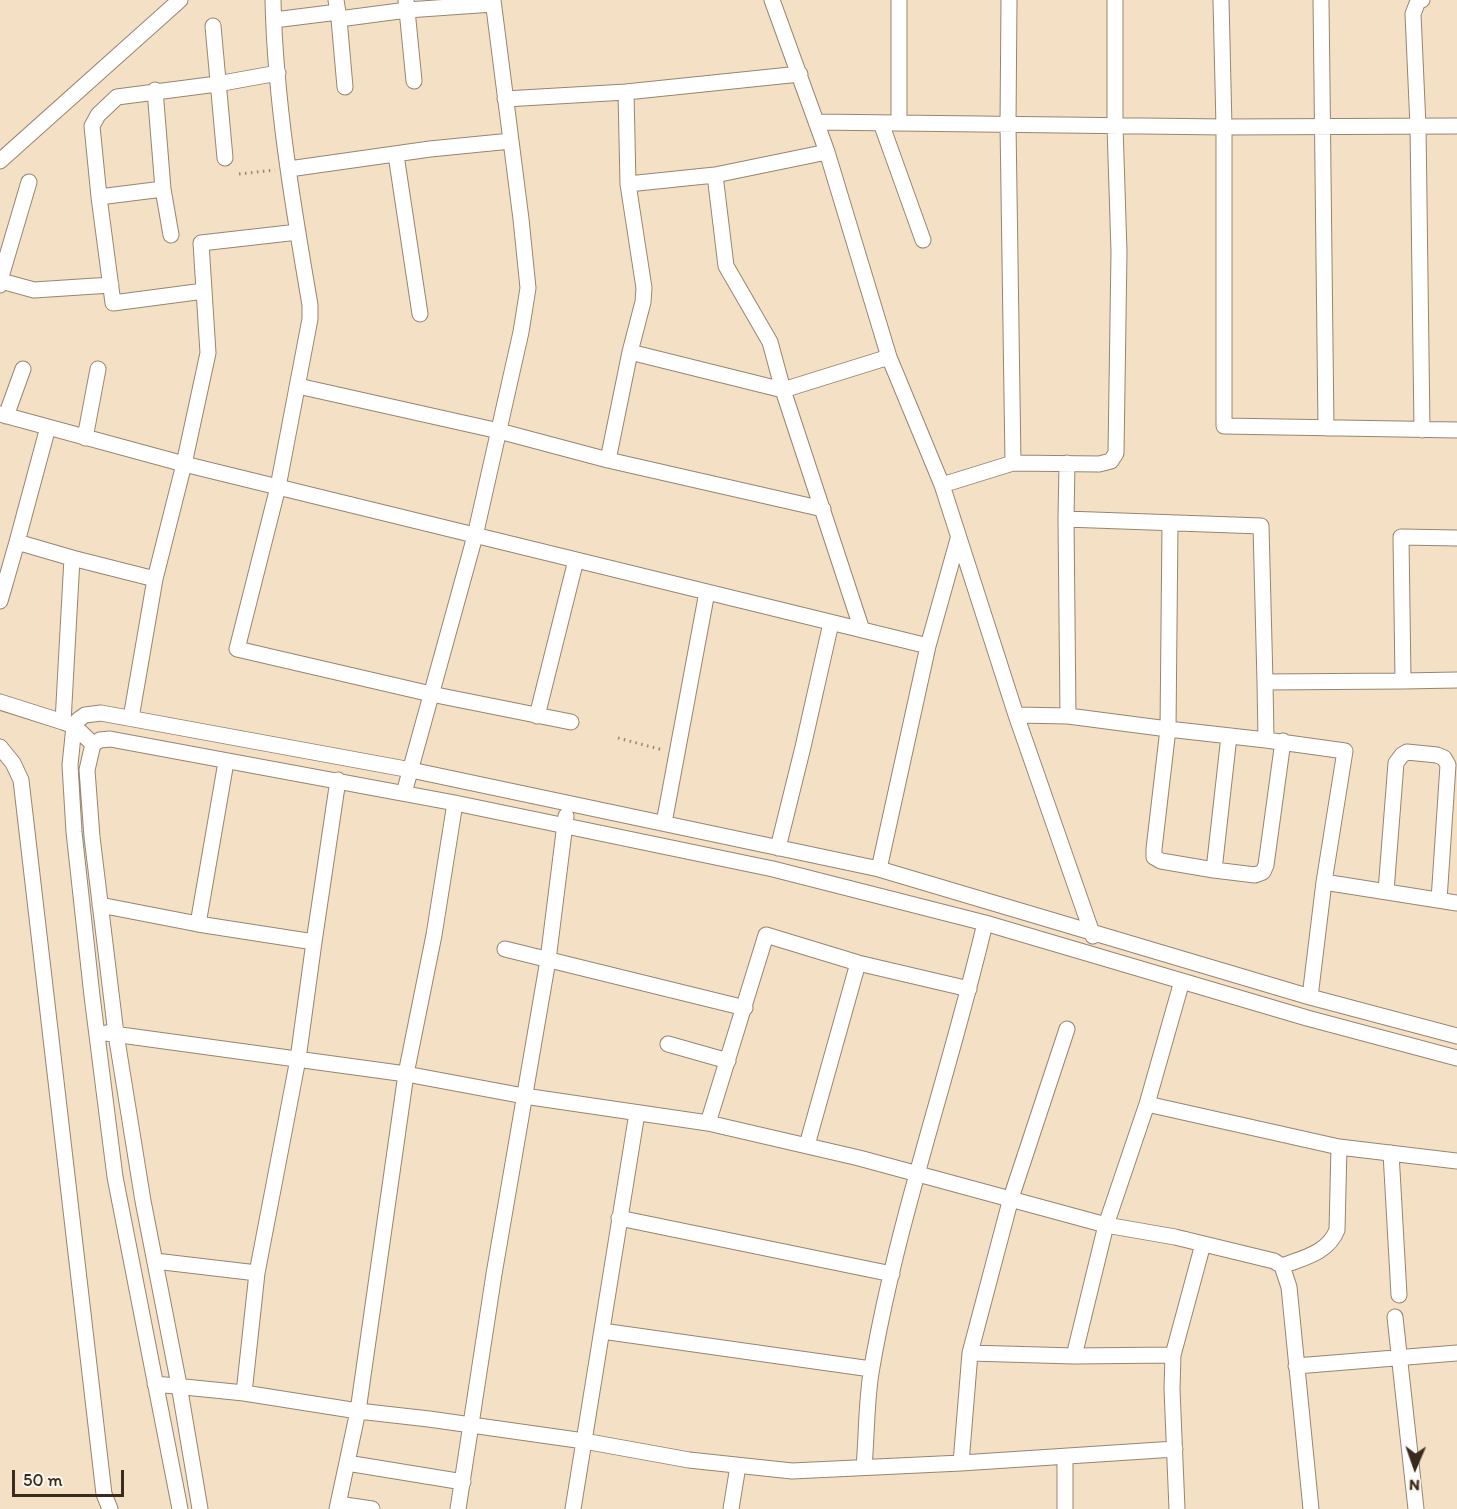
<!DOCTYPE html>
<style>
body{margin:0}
#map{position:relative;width:1457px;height:1509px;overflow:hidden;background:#f4e0c4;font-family:Itim,sans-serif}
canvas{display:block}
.north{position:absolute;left:1385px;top:1437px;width:60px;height:60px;-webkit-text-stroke:4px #fbf7ec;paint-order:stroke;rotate:182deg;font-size:16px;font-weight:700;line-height:24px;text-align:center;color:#3b2a1e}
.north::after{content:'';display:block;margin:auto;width:21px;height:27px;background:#3b2a1e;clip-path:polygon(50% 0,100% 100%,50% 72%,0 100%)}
.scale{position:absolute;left:12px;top:1470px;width:112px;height:27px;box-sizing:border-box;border:3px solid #3b2a1e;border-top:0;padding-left:8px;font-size:18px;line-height:21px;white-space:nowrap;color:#3b2a1e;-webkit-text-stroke:4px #fbf7ec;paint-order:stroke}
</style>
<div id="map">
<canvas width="1457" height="1509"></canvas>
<div class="north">N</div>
<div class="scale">50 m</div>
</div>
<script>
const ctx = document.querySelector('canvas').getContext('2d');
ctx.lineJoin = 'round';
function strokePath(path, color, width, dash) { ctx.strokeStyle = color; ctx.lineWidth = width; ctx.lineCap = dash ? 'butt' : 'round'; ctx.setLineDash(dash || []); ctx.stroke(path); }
const minor = new Path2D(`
 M273,0C275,100 293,206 310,305V319L278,487L237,649L431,694L571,722
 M336,0L339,19L407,10L493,4
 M406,0L414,81
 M772,0L827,152L889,357L942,485L1016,715L1093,936
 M899,0V123
 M1009,0L1008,124L1013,463
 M1221,0L1224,127V426L1457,430
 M1321,0L1326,428
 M339,19L345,87
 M274,20L338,12
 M213,26L225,158
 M626,92L800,74
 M505,99L626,92L628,184
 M816,122L1224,127L1457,126
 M881,123L923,240
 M396,155L420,314
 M0,161L180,0
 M289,169L430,149L511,141
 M715,175L726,266L770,342L783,390L862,630
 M163,189L171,235
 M99,197L163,189L155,90
 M298,232L201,243L208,353L184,464L928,646L958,539
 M0,280L29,182
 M0,285L1,281L34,290L111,285
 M204,291L113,303L99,197L92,126L98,115L117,97L217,84L278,73
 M630,352L783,390L889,357
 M298,386L499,431L608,460L630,352L643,302L644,288L628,184L715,175L827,152
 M0,414L184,464L155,579L131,718
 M6,416L23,369
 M1422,430L1418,126L1413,14L1418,1L1422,0
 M85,438L98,369
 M608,460L823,509
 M942,485L1013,463L1099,464L1111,461L1116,453L1119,252L1115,126V0
 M1066,519L1067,463
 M17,542L48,427
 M72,558L155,579
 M0,583L5,584L17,542L72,558L63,722L74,726L93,744
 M0,601L5,584
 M1403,681L1457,680
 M0,702L63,722
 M1016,715L1068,716L1066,519L1261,526L1265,682L1403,681L1401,537L1457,538
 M537,716L576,560
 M1068,716L1168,729L1170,524
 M1229,736L1214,870L1255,875L1263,872L1266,865L1283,741
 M1266,740L1345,751L1324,882L1310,997
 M0,747L13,763L21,780L104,1494L110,1509
 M404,793L475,536L521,332L528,288L521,219L493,0
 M664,823L707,592
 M778,848L803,747L831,623
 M879,869L928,646
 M1214,870L1161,861L1154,857V849L1168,729L1266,740L1265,682
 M1324,882L1457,903
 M1386,891L1396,763L1402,755L1407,752L1437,755L1444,758L1448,765L1439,900
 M100,905L198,924L314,942L298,1059L257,1273L244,1393
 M198,924L226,762
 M314,942L338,780
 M505,949L745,1008
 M106,1033L406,1074L524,1096L708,1123L859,1158L1106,1225L1175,1237L1274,1261L1282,1266L1289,1287L1311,1509
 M668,1044L728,1061
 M1147,1104L1339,1147L1457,1161
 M708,1123L766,935L858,963L969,989
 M807,1145L858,963
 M1391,1153L1399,1295
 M619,1218L892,1274
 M155,1261L257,1273
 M1282,1266C1303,1258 1328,1253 1337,1230L1339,1147
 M1395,1317L1416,1509
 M602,1331L871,1369
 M970,1353L1074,1356L1173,1355
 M1074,1356L1106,1225L1147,1104L1182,981
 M1296,1366L1457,1353
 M155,1384L244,1393L358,1411L429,1419L584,1441L689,1460L792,1471L961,1463L1175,1449
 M347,1463L463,1482
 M961,1463L970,1353L1011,1198L1067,1029
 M864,1467C867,1434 866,1399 872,1367C898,1217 950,1072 985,923
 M338,1504L372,1509
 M180,1509L115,1177L92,996L74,832L70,765L74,726L78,720L85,715L101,713L411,770L879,869L1310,997L1457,1036
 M200,1509L179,1385L143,1201L116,1034L92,837L87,770L93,744L100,740L110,739L455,803L773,869L985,923L1307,1018L1457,1058
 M337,1509L358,1411L406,1074L434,935L455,803
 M458,1509L494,1274L548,960L566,816
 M573,1509L637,1113
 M731,1509L738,1466
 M1065,1509V1457
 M1177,1509L1172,1389L1173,1355L1203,1244`);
strokePath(minor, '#988571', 17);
strokePath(new Path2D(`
 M239,174L275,170
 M618,738L663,750`), '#988571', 3, [1.5, 4.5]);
strokePath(minor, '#fff', 15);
</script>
